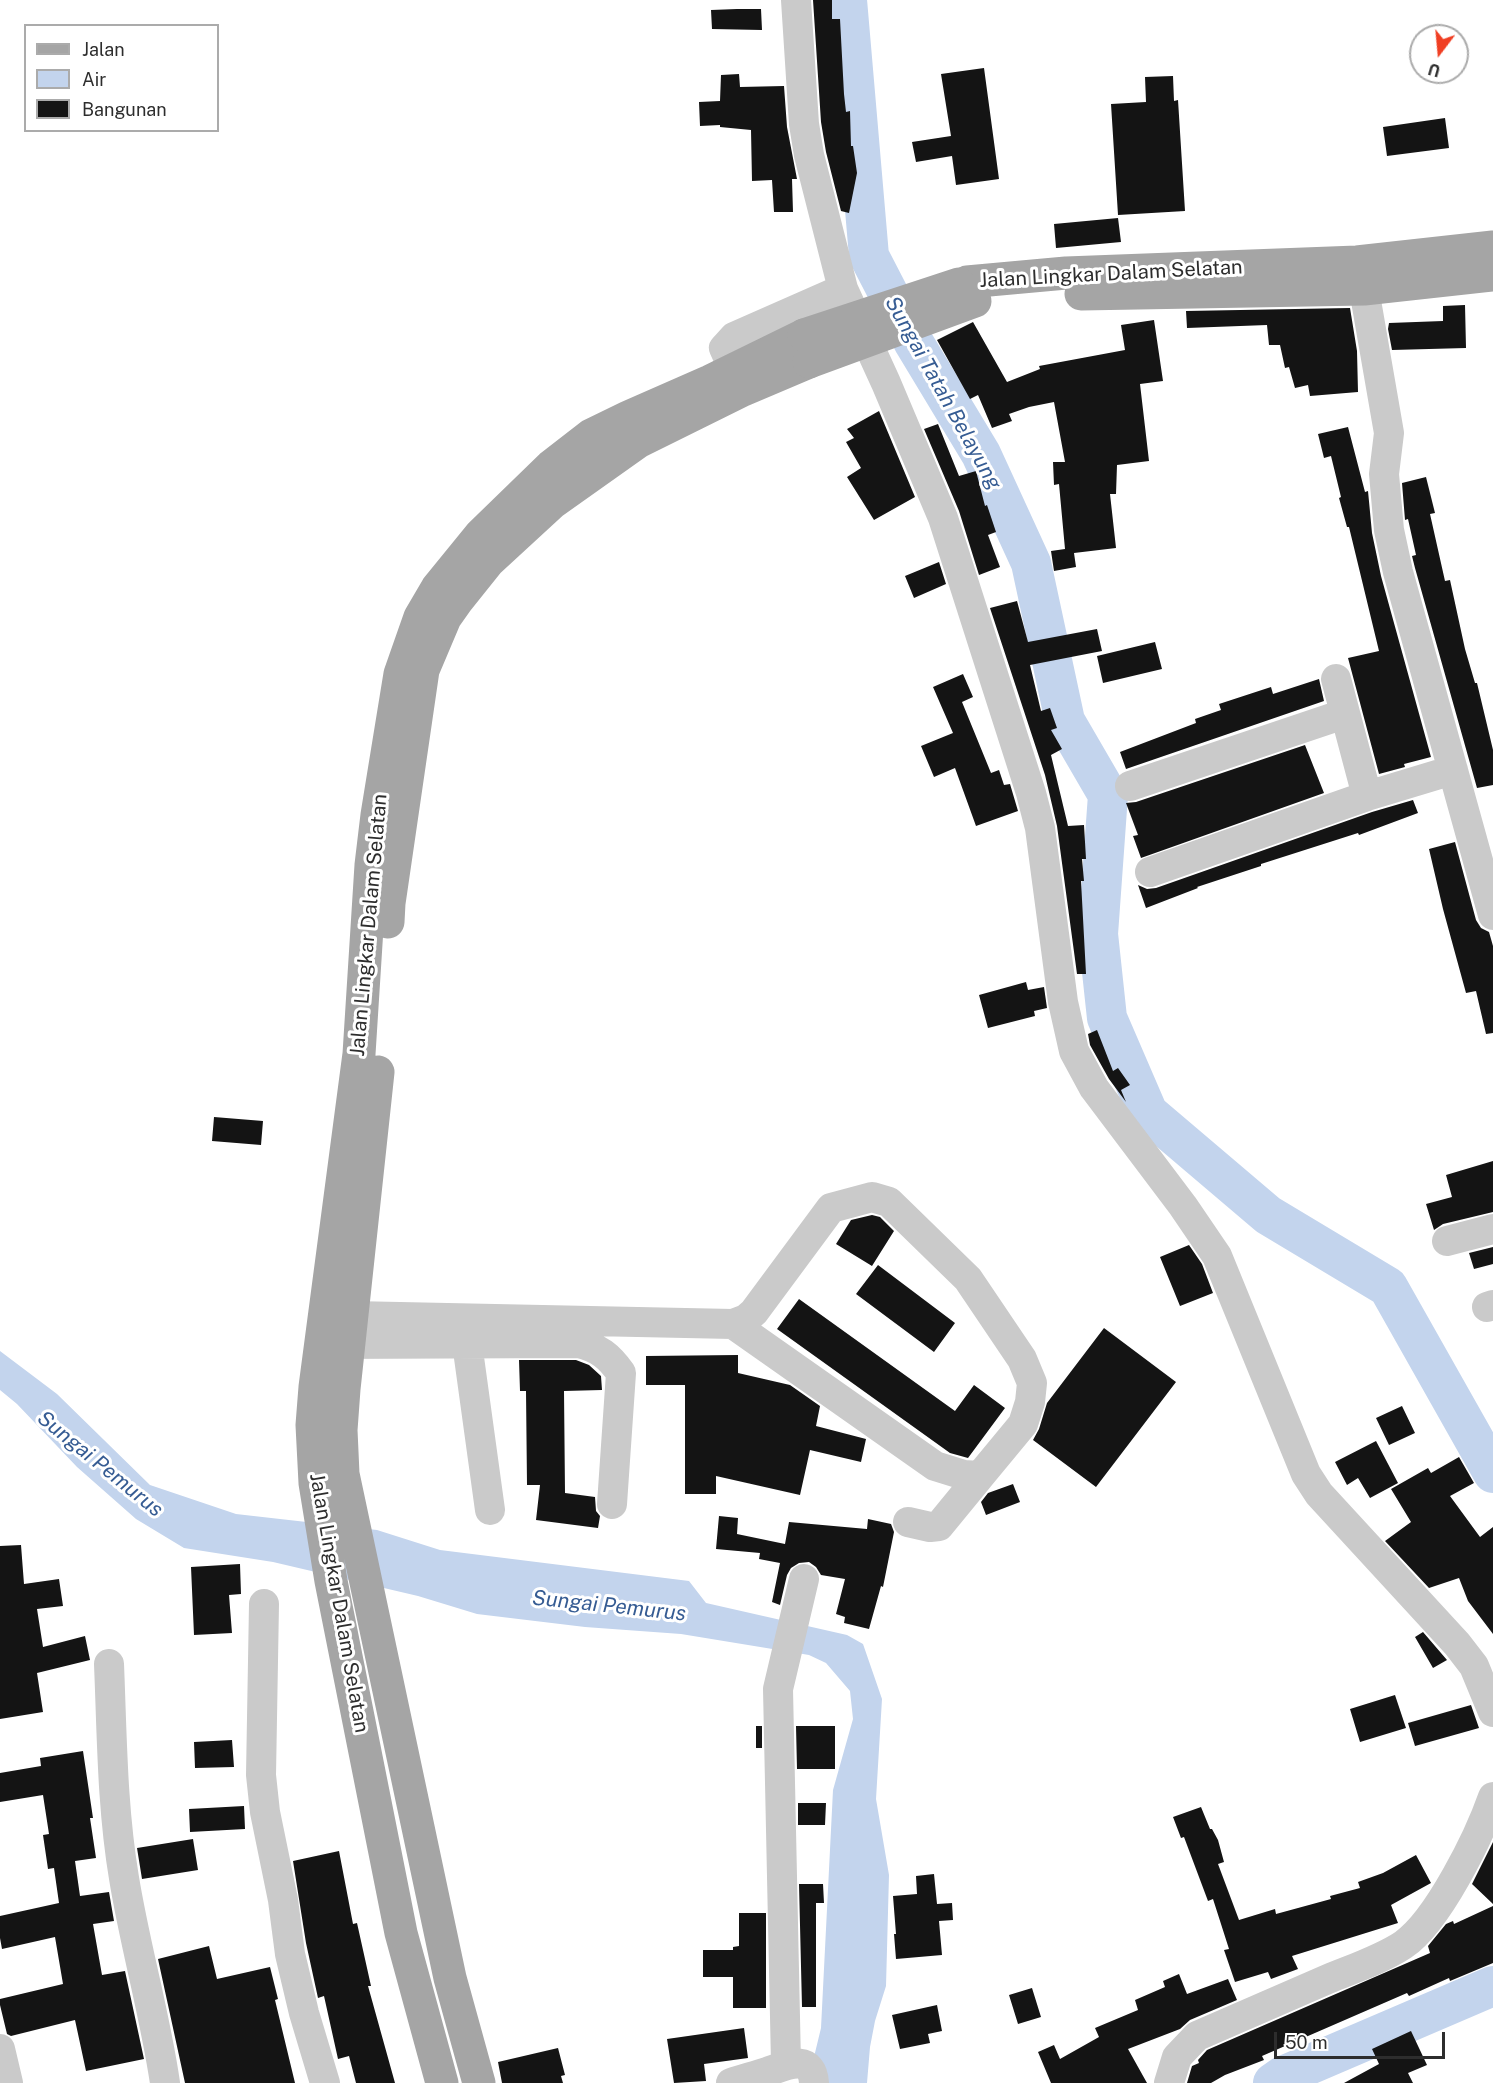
<!DOCTYPE html>
<style>
body{margin:0}
#map{position:relative;width:1493px;height:2083px;overflow:hidden;background:#fff;font-family:"Public Sans",sans-serif}
canvas{display:block}
.legend{position:absolute;left:24px;top:24px;width:195px;height:108px;box-sizing:border-box;background:#fff;border:2px solid #ababab;margin:0;padding:8px 10px;list-style:none;font-size:18px;color:#2d2d2d}
.legend li{display:flex;align-items:center;gap:12px;height:30px}
.legend b{width:30px;border:2px solid #ababab}
.north{position:absolute;left:1409px;top:24px;width:60px;height:60px;box-sizing:border-box;background:#fff;border:2px solid #ababab;border-radius:50%;rotate:196deg;font-size:16px;font-weight:700;line-height:24px;text-align:center;color:#2d2d2d}
.north::after{content:'';display:block;margin:auto;width:21px;height:27px;background:#f03f23;clip-path:polygon(50% 0,100% 100%,50% 72%,0 100%)}
.scale{position:absolute;left:1274px;top:2032px;width:171px;height:27px;box-sizing:border-box;border:3px solid #2d2d2d;border-top:0;padding-left:8px;font-size:18px;line-height:21px;white-space:nowrap;color:#2d2d2d;-webkit-text-stroke:4px #fff;paint-order:stroke}
</style>
<div id="map">
<canvas width="1493" height="2083"></canvas>
<ul class="legend">
<li><b style="height:8px;background:#a5a5a5"></b>Jalan</li>
<li><b style="height:16px;background:#c3d4ed"></b>Air</li>
<li><b style="height:16px;background:#141414"></b>Bangunan</li>
</ul>
<div class="north">U</div>
<div class="scale">50 m</div>
</div>
<script>
const ctx = document.querySelector('canvas').getContext('2d');
ctx.lineJoin = 'round';
function paint(path, color) { ctx.fillStyle = color; ctx.fill(path, 'evenodd'); }
function strokePath(path, color, width, dash) { ctx.strokeStyle = color; ctx.lineWidth = width; ctx.lineCap = dash ? 'butt' : 'round'; ctx.setLineDash(dash || []); ctx.stroke(path); }
function label(font, color, halo, rows, align = 'center') {
  ctx.font = font + ' "Public Sans",sans-serif'; ctx.lineWidth = 6; ctx.setLineDash([]); ctx.textBaseline = 'middle'; ctx.strokeStyle = halo; ctx.fillStyle = color; for (const [text, x, y, turn = 0] of rows) {
    ctx.save(); ctx.translate(x, y); ctx.rotate((+turn || 0) * Math.PI / 180); ctx.textAlign = isNaN(turn) ? turn : align; if (halo) ctx.strokeText(text, 0, 0); ctx.fillText(text, 0, 0); ctx.restore();
  }
}
paint(new Path2D(`
 M0,1351L57,1394L150,1485L236,1514L377,1530L440,1550L689,1581L706,1603L847,1635L863,1644L882,1699L876,1799L889,1875L886,1986L875,2021L870,2047L867,2083H817L814,2057L821,2028L833,1790L853,1719L850,1691L826,1663L809,1655L681,1634L585,1627L477,1614L418,1596L273,1562L184,1548L136,1519L77,1467L17,1404L0,1390Z`), '#c3d4ed');
strokePath(new Path2D(`
 M847,0L869,256L914,343L981,454L1031,563L1065,721L1108,795L1098,934L1107,1018L1148,1113L1268,1215L1388,1287L1493,1473
 M1273,2083L1283,2076L1493,1986`), '#c3d4ed', 40);
paint(new Path2D(`
 M813,0H832V19H840L844,94L846,112L850,111L851,146H853L857,173L849,213L841,211L826,152L821,122Z
 M737,9H761L762,30L712,29L711,10Z
 M984,68L999,179L956,185L952,156L916,162L912,142L951,136L941,74Z
 M739,74L740,87L784,86L787,127L797,179H792L793,212H774L772,180L752,181L751,130L720,127V125L700,126L699,102L720,101L721,75Z
 M1173,76L1174,101L1178,100L1185,211L1118,215L1111,104L1146,102L1145,77Z
 M1445,118L1449,148L1387,156L1383,127Z
 M1118,218L1121,242L1056,248L1054,224Z
 M1465,305L1466,348L1392,350L1388,329L1389,323L1443,321V306Z
 M1350,308L1357,351L1358,392L1310,396L1308,385L1295,388L1289,367L1285,368L1280,345H1269L1267,325L1187,328L1186,311Z
 M1154,320L1163,381L1140,384L1149,461L1117,465L1116,494H1110L1116,548L1074,553L1076,567L1054,571L1051,551L1065,549L1059,484L1054,485L1053,462H1065L1054,402L1029,407L1009,414L1012,421L992,428L978,395L970,399L937,340L973,322L1007,382L1040,369L1039,366L1125,350L1121,325Z
 M879,411L915,497L874,520L847,477L861,468L846,442L854,438L847,429Z
 M938,424L959,476L976,471L985,506L987,505L996,532L988,535L1000,567L979,575L959,511L924,429Z
 M1348,427L1365,492L1368,491L1372,533L1381,576L1431,757L1404,764L1405,767L1379,774L1348,658L1379,651L1349,527H1347L1339,498L1341,497L1331,456L1324,458L1318,434Z
 M1426,477L1435,513L1430,514L1445,581L1450,580L1465,649L1475,683H1477L1493,750V785L1477,788L1415,568L1412,556L1416,555L1408,519L1405,520L1402,483Z
 M939,562L946,584L914,598L905,576Z
 M1017,601L1028,642L1097,629L1102,651L1030,665L1041,711L1050,708L1057,728L1051,730L1062,749L1051,755L1068,826L1084,825L1086,859H1082L1084,881H1081L1086,974H1077L1057,826L1045,775L990,608Z
 M1155,642L1162,669L1103,683L1097,656Z
 M963,674L973,697L962,702L991,773L999,770L1004,785L1010,784L1018,811L976,826L955,768L934,777L921,746L953,733L933,687Z
 M1319,679L1324,701L1126,769L1120,752L1196,723L1195,719L1221,710L1219,704L1271,687L1273,694Z
 M1305,745L1324,793L1141,858L1133,836L1138,835L1126,803L1136,802Z
 M1413,800L1418,813L1359,835L1358,833L1261,864V866L1197,887L1198,888L1146,908L1138,885L1147,889L1156,888L1372,812Z
 M1455,842L1476,920L1481,928L1489,932L1493,946V1033L1486,1034L1476,991L1466,993L1443,909L1429,849Z
 M1026,982L1028,990L1044,987L1047,1008L1034,1011L1035,1016L988,1028L979,995Z
 M1097,1030L1113,1071L1118,1068L1130,1085L1121,1090L1126,1102L1109,1079L1090,1045L1088,1034Z
 M214,1117L263,1121L261,1145L212,1141Z
 M1493,1161V1212L1443,1224L1434,1230L1426,1204L1452,1197L1446,1175Z
 M872,1215L880,1217L894,1231L872,1266L836,1244L851,1220Z
 M1189,1245L1202,1264L1213,1293L1180,1306L1160,1257Z
 M1493,1247V1264L1474,1269L1469,1253Z
 M878,1265L955,1323L934,1352L856,1294Z
 M799,1299L955,1411L974,1385L1005,1408L968,1458L950,1453L777,1329Z
 M1104,1328L1176,1382L1096,1487L1033,1440L1039,1429L1047,1403Z
 M738,1355V1373L790,1385L820,1406L816,1426L866,1439L861,1462L810,1450L800,1495L716,1476V1494H685V1385H646V1356Z
 M519,1360H576L589,1365L601,1376L602,1390L564,1391L565,1493L595,1497L596,1511L600,1516L598,1528L536,1520L540,1485H527L526,1391H520Z
 M1402,1406L1415,1433L1389,1445L1376,1418Z
 M1376,1441L1398,1483L1370,1498L1358,1478L1347,1485L1335,1462Z
 M1459,1457L1474,1483L1450,1496L1480,1537L1493,1527V1634L1468,1601L1459,1578L1429,1588L1385,1541L1411,1522L1391,1489L1428,1468L1431,1473Z
 M1013,1484L1020,1502L986,1515L981,1502L988,1493Z
 M719,1516L738,1518L737,1534L785,1544L789,1522L867,1529L868,1519L891,1524L894,1532L883,1587L881,1586L869,1629L844,1623L845,1617L836,1614L845,1579L821,1575L816,1567L809,1562L799,1563L791,1568L787,1575L780,1605L772,1602L780,1563L759,1559L760,1553L716,1549Z
 M21,1545L24,1584L59,1579L63,1606L37,1609L43,1647L85,1636L90,1660L37,1673L43,1712L0,1719V1546Z
 M240,1564L241,1594L229,1595L232,1633L194,1635L191,1567Z
 M1423,1632L1447,1660L1433,1668L1415,1637Z
 M1395,1695L1406,1728L1360,1742L1350,1709Z
 M1471,1705L1479,1728L1415,1746L1408,1723Z
 M756,1726H762V1748H756Z
 M796,1726H835V1769H797Z
 M232,1740L234,1767L195,1768L194,1742Z
 M83,1751L93,1818H90L96,1858L75,1861L80,1896L109,1892L114,1921L93,1924L102,1975L125,1971L144,2059L86,2071L75,2020L11,2036L7,2034L0,2005V1999L63,1984L55,1937L2,1949L0,1938V1916L59,1903L54,1868L48,1869L43,1835L49,1834L43,1795L0,1802V1773L41,1766L40,1758Z
 M798,1803H826L825,1825H798Z
 M244,1806L245,1829L190,1832L189,1809Z
 M1201,1807L1210,1829H1212L1218,1840L1224,1862L1218,1864L1239,1920L1275,1909L1276,1914L1331,1899L1330,1896L1360,1888L1358,1882L1383,1873L1416,1855L1431,1883L1391,1905L1398,1923L1292,1956L1298,1969L1271,1979L1268,1972L1235,1982L1224,1950L1229,1949L1213,1899L1208,1901L1184,1837L1181,1838L1173,1817Z
 M193,1839L198,1870L142,1879L137,1848Z
 M1493,1842V1904L1472,1884Z
 M339,1851L353,1924L357,1923L371,1986H368L395,2083H356L349,2056L338,2059L324,1996L318,1998L306,1943L293,1861Z
 M934,1874L937,1904L952,1903L953,1920L939,1921L942,1955L896,1959L894,1934H896L893,1896L917,1894L916,1876Z
 M799,1884H823L824,1903H816V2007H802Z
 M1493,1906V1963L1450,1981L1449,1978L1409,1996L1407,1993L1262,2056L1264,2060L1225,2075L1211,2083H1187L1192,2066L1199,2063L1198,2060L1207,2050L1430,1953L1428,1946L1446,1924L1453,1921L1454,1924Z
 M739,1913H766V2008H733V1977H703V1950H733V1947L739,1946Z
 M209,1946L217,1979L270,1967L278,1999L275,2000L295,2083H185L158,1959Z
 M1179,1974L1187,1994L1228,1979L1237,2000L1190,2020L1180,2029L1128,2049L1147,2083H1051L1038,2052L1054,2045L1060,2059L1099,2037L1095,2028L1138,2010L1135,2000L1165,1987L1163,1981Z
 M1032,1988L1041,2017L1018,2024L1009,1995Z
 M937,2005L942,2031L928,2034L930,2043L900,2049L892,2015Z
 M744,2028L748,2058L704,2064L706,2081L674,2083L667,2039Z
 M1411,2031L1427,2065L1408,2073L1413,2083H1344L1379,2064L1372,2049Z
 M558,2048L565,2075L561,2076L563,2083H502L498,2062Z`), '#141414');
strokePath(new Path2D(`
 M796,0L804,124L809,155L843,289L886,383L943,518L1031,793L1040,828L1063,1002L1074,1051L1094,1088L1183,1206L1217,1256L1306,1474L1319,1494L1457,1644L1474,1666L1493,1712
 M1364,289L1389,433L1384,474L1389,530L1398,572L1493,915
 M743,390L724,348L734,337L843,289
 M1336,679L1367,796
 M1130,786L1344,714
 M1150,872L1367,796L1453,770
 M1447,1241L1493,1229
 M1487,1307L1493,1305
 M352,1316L733,1324L746,1319L754,1312L831,1208L872,1197L889,1202L968,1279L1022,1359L1032,1383L1030,1402L1023,1424L980,1476L964,1475L935,1466L733,1324
 M467,1343L490,1510
 M326,1344L578,1343C599,1348 609,1356 621,1373L612,1504
 M908,1522L930,1527L939,1526L980,1476
 M264,1604L261,1775L265,1812L283,1900L290,1954L304,2013L325,2083
 M109,1664C112,1735 112,1807 124,1878C135,1946 155,2014 165,2083
 M0,2049L8,2083
 M786,2064L778,1689L804,1579
 M731,2083C743,2079 755,2076 767,2072C785,2066 812,2052 814,2083
 M1169,2083L1177,2057L1197,2036C1241,2017 1284,1998 1328,1979C1352,1969 1380,1960 1403,1945C1438,1921 1479,1837 1493,1797`), '#cacaca', 30);
strokePath(new Path2D(`
 M967,282L1066,273L1357,262L1493,247
 M1081,294L1364,289L1493,275
 M388,922L389,903L423,670L445,618L457,601L489,561L552,503L638,442L743,390L809,362
 M378,1072L344,1389L341,1430L343,1474L450,1978L479,2083
 M442,2083L401,1933L331,1581L315,1483L312,1425L315,1387L359,1054L371,865L377,815L400,674L420,617L437,588L481,534L551,466L591,435L628,417L710,381L804,335`), '#a5a5a5', 33);
strokePath(new Path2D(`
 M804,335L959,284
 M809,362L975,301`), '#a5a5a5', 33);
label('20px', '#2d2d2d', '#fff', [
 ["Jalan Lingkar Dalam Selatan",1111,274,-3],
 ["Jalan Lingkar Dalam Selatan",369,925,-85],
 ["Jalan Lingkar Dalam Selatan",339,1603,80]
]);
label('italic 21px', '#365c93', '#fff', [
 ["Sungai Tatah Belayung",943,393,61],
 ["Sungai Pemurus",100,1464,39],
 ["Sungai Pemurus",609,1606,6]
]);
</script>
